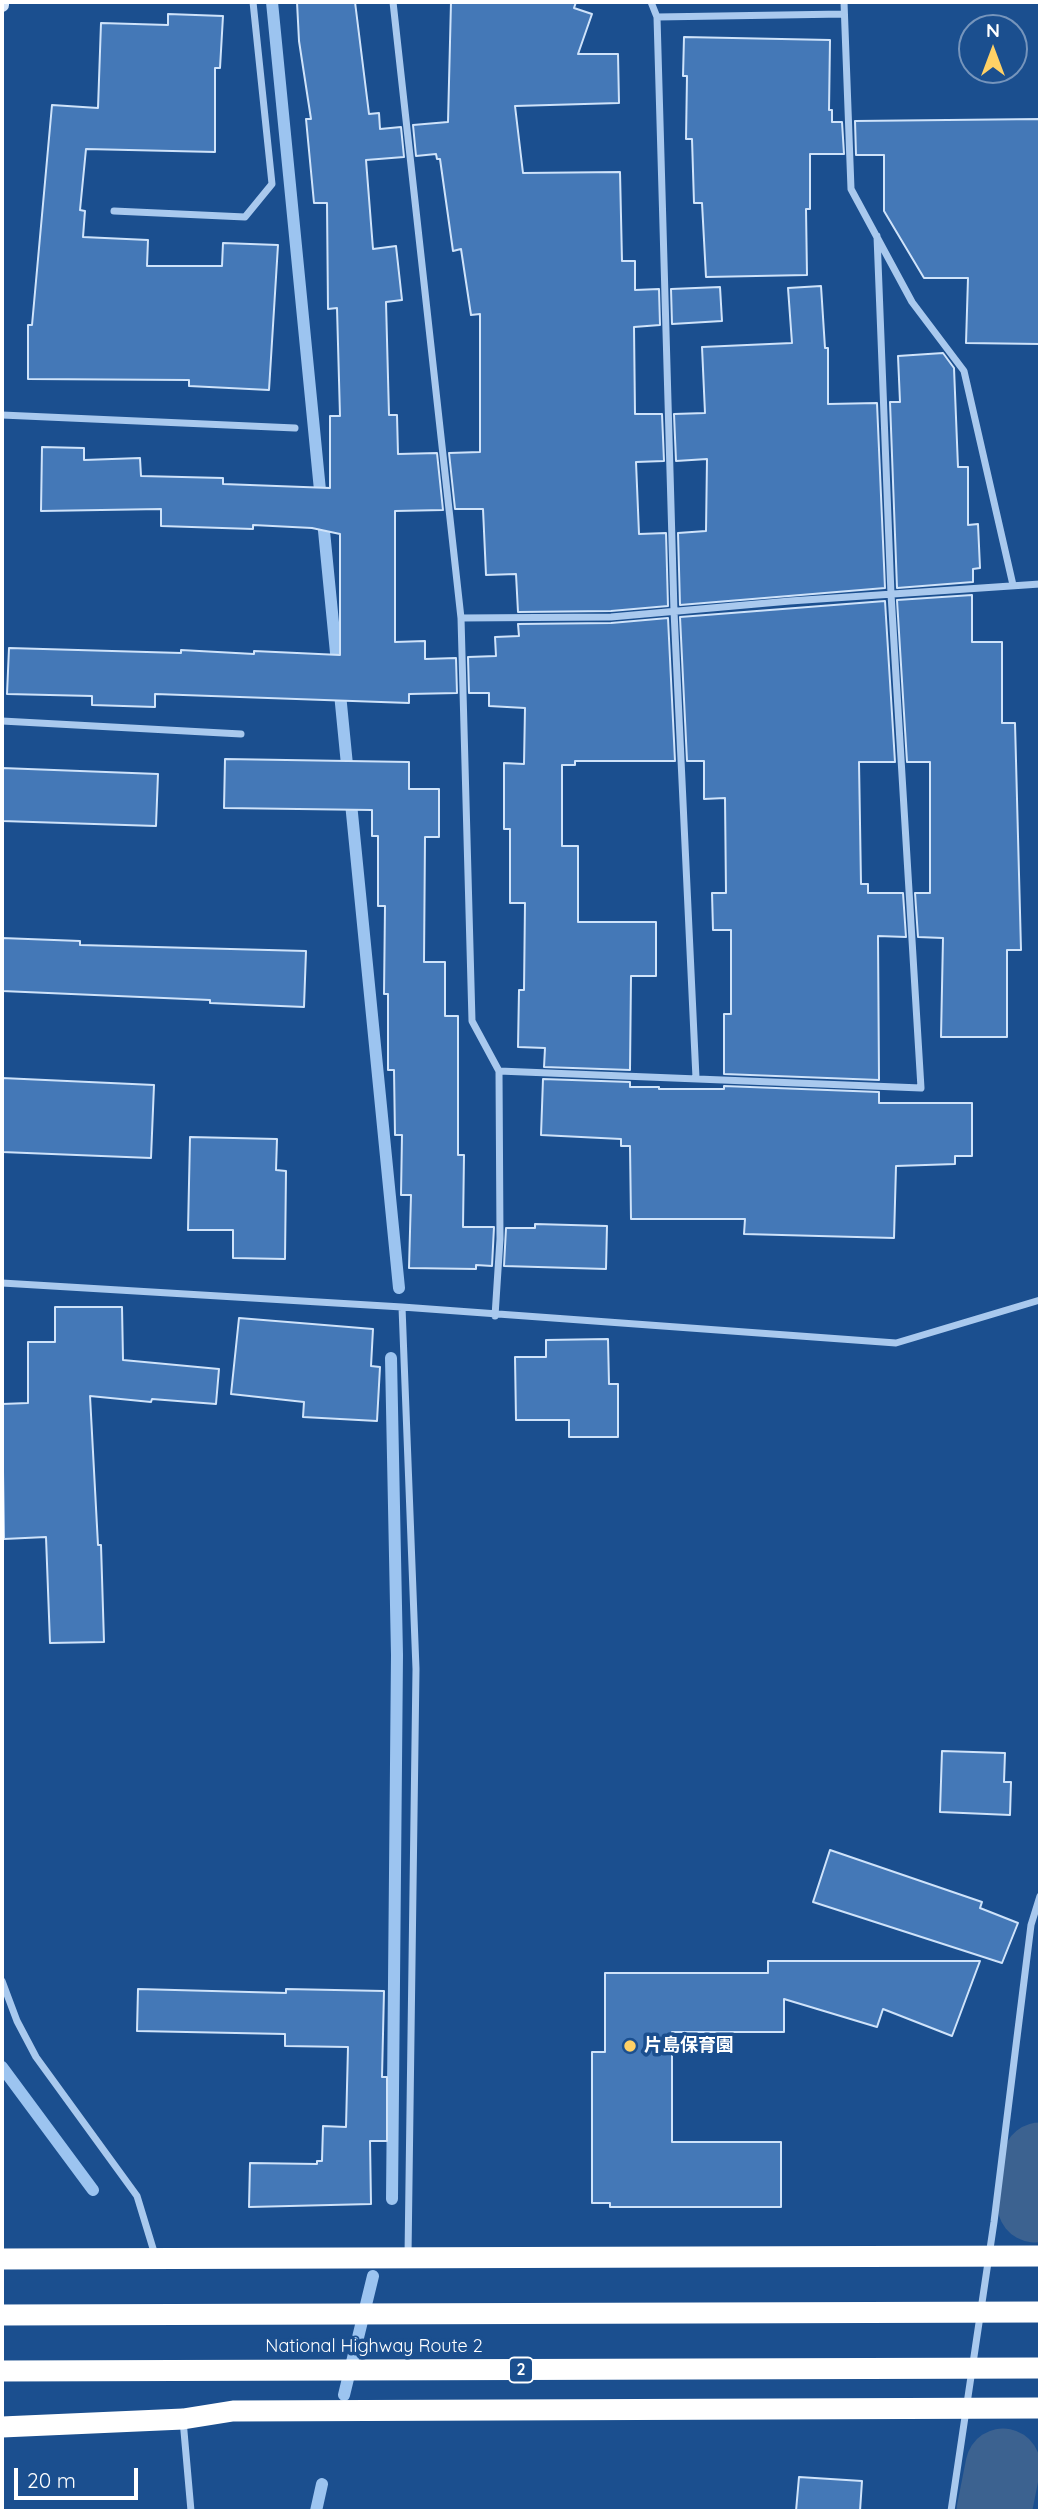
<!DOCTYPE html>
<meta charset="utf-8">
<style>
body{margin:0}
#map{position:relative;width:1042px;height:2513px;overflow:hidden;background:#1b4f8f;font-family:Quicksand,sans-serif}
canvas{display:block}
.frame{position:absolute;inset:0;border:4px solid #fff;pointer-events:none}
.north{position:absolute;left:958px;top:14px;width:70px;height:70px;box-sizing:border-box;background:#1b4f8f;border:2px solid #7695bc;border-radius:50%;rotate:0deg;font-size:19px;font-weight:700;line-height:28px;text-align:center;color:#fff}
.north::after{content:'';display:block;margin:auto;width:24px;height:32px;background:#ffd166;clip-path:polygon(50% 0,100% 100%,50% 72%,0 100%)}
.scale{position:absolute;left:14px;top:2468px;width:124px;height:32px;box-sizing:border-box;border:4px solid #fff;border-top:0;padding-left:9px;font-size:21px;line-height:24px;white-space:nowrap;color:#fff;-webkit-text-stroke:5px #1b4f8f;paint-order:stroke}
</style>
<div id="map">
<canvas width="1042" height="2513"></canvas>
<div class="frame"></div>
<div class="north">N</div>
<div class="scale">20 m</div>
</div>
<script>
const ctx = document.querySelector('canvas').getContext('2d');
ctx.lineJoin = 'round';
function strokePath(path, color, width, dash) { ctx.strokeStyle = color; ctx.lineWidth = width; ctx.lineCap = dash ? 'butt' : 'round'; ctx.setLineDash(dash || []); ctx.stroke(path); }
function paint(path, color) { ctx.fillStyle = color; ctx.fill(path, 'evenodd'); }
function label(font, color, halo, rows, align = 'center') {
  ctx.font = font + ' Quicksand,"Noto Sans JP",sans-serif'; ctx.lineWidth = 7; ctx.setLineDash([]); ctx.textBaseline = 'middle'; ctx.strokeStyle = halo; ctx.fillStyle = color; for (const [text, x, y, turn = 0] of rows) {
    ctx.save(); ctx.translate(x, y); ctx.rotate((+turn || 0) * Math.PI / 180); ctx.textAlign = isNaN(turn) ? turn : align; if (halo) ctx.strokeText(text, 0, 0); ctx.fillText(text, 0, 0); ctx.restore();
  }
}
strokePath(new Path2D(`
 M272,2L348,775
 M350,793L399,1288
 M391,1358L397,1655L392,2199
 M2,2067L93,2190
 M344,2395L373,2276
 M316,2511L322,2484`), '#9cc4f0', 12);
strokePath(new Path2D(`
 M1035,2205L1040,2160
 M994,2511L1003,2466`), '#3c6290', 75);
const building = new Path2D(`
 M297,2H355L369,114L379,113L380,129L401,127L404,157L366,160L373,249L396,246L402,300L386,302L389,415H397L398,454L437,453L443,510L395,511V642L425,641V659L456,658L457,693L409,694V703L155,694V707L92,705V696L7,694L9,648L181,653V650L254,654V651L340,655V534L312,528L253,525V529L161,526V509L41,511L42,447L84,448V460L140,458L141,476L223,478V484L330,488V416H340L337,308L328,309L327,203H314L306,119H311L299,41Z
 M451,2H576L574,8L592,14L578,54H618L619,103L515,106L523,173L620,172L622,261H635V290L659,289L660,325L634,327L635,414H662L664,461L636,462L639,534L666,533L668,606L611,611L518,612L516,574L486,575L483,509H455L449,453L480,452V314L471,315L461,249L453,251L440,159H437L436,154L416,156L413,125L448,122Z
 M168,14L223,16L220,68H215V152L86,149L80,210L85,211L83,237L148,240L147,266H222L223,243L278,245L269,390L189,386V380L28,379V325H32L52,105L98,108L101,23L168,25Z
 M684,37L830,40L829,110H832V122H842L844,154H810V209H806L807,275L706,277L702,203H694L692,139H686L687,76H683Z
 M1040,119V344L966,343L968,278H924L884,211V155H856L855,121Z
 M821,286L825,348H828V404L877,403L885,588L680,605L678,533L706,531L707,459L676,461L674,414L705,413L702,347L792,343L788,288Z
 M720,287L722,321L672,324L671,289Z
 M943,353L954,368L958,467H968V525L978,524L980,568L973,569V582L897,588L890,402H900L898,356Z
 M972,595V642H1002V723H1015L1021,950H1007V1037H941L943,938L918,937L915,893H930V762H907L897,600Z
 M885,601L895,762H859L861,884H868V893H903L906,937L878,936L879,1080L724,1074V1014H731V930H713L712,893H726L725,798L704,799V761H687L680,617Z
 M668,618L675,761H575V765H562V846H578V922H656V976H631L630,1070L544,1067L545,1048L518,1047L519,990H524L525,903H510V829H504V763L524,764L525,708L489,706V693H469L468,657L496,656L495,637L519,636L518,624L611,623Z
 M225,759L409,762V789H439V837H425L424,962H445V1016H458V1155H464L463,1227H494L492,1266L476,1265V1269L409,1268L411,1195H401L402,1135H395L394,1070H388V994H384L385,906H378V836H372V810L224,808Z
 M2,768L158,774L156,826L2,821Z
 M2,938L80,941V945L306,951L304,1007L210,1003V1000L2,991Z
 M2,1078L154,1085L151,1158L2,1152Z
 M543,1079L630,1082V1087H659V1089H724V1086L879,1092V1103H972V1156H955V1164L896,1166L894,1238L744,1234L745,1219H631L630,1146H621V1139L541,1135Z
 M190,1137L277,1139L276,1170L286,1171L285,1259L233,1258V1230H188Z
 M535,1224L607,1226L606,1269L504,1266L506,1228H535Z
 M55,1307H122L123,1360L219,1369L216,1404L152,1399L151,1402L90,1396L98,1545H101L104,1642L50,1643L46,1537L4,1539L2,1404L28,1403V1342H55Z
 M239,1318L373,1329L371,1366L380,1367L377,1421L303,1417L304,1402L231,1394Z
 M608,1339L609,1384H618V1437H569V1420H516L515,1357H546V1340Z
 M942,1751L1005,1753L1004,1782H1011L1010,1815L940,1812Z
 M830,1850L982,1902L980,1908L1018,1923L1002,1963L813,1902Z
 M768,1961H980L952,2036L883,2009L877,2027L784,1999V2032H672V2142H781V2207H610V2203H592V2052H605V1973H768Z
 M138,1989L286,1993V1989L384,1991L382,2077H387V2141H370L371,2204L249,2207L250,2163L317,2164V2161H322L323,2126L346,2127L348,2047L285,2046V2034L137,2031Z
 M799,2477L862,2481L860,2511H796Z`);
paint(building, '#4478b7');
strokePath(building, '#cfe3fa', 2);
strokePath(new Path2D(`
 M393,2L461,618L472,1021L499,1071L500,1239L495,1316
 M651,2L657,17L674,611L696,1078
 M844,2L851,189L912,302L964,371L1013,585
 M657,17L844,14
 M114,211L245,217L272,184L253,2
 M2,415L295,428
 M461,618L611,617L790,601L1040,584
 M2,721L241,734
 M499,1071L921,1088L891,594L877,236
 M2,1283L402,1307L896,1343L1040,1300
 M402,1307L416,1669L408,2255
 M2,1981L17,2021L36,2057L137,2196L155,2255
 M183,2420L191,2511
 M951,2511L994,2222L1031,1925L1040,1896`), '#a9c9ee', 7);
strokePath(new Path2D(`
 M2,5V2`), '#d6e6fa', 14);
strokePath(new Path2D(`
 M2,2259L1040,2256
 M2,2315L1040,2312
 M2,2371L1040,2368
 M2,2427L183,2419L233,2411L1040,2408`), '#fff', 21);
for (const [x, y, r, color] of [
 [630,2046,7,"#ffd166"]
]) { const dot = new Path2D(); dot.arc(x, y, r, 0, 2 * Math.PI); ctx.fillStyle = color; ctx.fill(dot); strokePath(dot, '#1b4f8f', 2.5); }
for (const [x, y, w] of [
 [521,2370,24]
]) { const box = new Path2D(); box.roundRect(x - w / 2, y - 12.5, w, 25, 5); ctx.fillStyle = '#1b4f8f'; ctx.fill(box); strokePath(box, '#fff', 2); }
label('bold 16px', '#fff', null, [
 ["2",521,2370]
]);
label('bold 18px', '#fff', '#1b4f8f', [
 ["片島保育園",644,2046]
], 'left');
label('18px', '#fff', '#1b4f8f', [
 ["National Highway Route 2",374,2347]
]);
</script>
